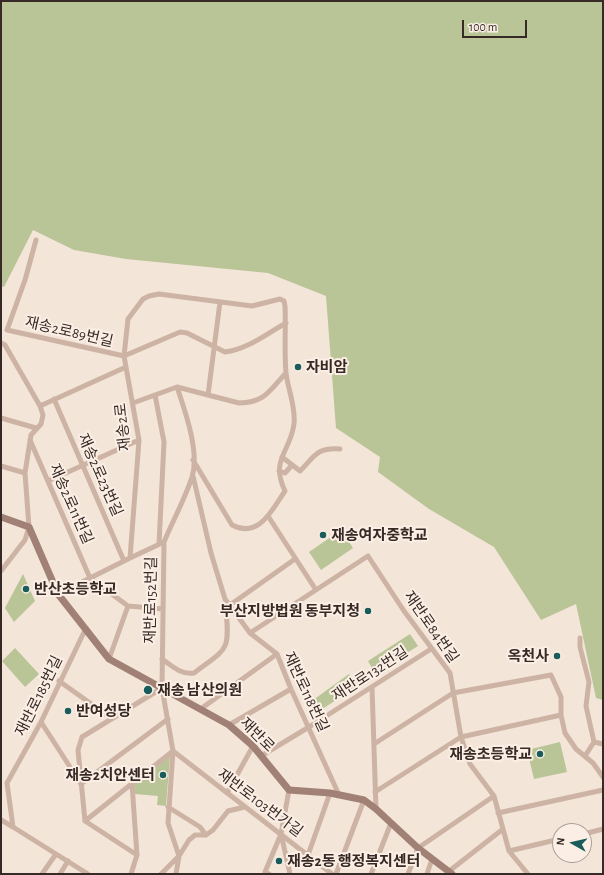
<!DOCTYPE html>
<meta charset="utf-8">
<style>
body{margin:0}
#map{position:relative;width:604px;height:875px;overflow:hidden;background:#f4e5d9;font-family:"Alegreya Sans",sans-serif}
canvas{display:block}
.frame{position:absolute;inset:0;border:2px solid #372a26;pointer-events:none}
.north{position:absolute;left:552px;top:823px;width:40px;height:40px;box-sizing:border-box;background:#fbefe5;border:1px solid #ada099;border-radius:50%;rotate:278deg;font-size:11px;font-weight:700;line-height:16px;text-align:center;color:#372a26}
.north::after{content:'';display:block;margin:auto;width:14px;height:18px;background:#185d5b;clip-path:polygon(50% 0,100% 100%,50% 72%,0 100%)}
.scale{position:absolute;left:462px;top:20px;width:65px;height:18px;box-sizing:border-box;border:2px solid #372a26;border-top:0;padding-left:5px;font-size:12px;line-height:14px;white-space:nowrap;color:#372a26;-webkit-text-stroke:3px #fbefe5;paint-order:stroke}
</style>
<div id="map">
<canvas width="604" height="875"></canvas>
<div class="frame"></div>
<div class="north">N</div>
<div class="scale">100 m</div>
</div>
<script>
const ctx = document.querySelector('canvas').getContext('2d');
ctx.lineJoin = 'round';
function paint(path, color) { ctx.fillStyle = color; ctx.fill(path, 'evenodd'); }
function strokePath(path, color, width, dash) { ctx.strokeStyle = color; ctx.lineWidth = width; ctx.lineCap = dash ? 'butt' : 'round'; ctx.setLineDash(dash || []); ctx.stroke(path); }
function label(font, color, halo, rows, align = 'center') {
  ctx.font = font + ' "Alegreya Sans","Noto Sans KR",sans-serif'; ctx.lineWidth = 4; ctx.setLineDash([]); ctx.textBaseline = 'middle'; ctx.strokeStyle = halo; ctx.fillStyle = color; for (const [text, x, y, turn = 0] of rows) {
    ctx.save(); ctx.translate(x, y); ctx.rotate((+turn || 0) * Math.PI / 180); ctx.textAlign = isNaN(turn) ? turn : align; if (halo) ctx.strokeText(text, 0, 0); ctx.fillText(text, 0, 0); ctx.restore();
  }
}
paint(new Path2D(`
 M1,1H603V700L596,698L576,604L541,620L494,547L429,509L378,472L380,457L336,428L326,296L268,273L126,259L74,250L33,230L4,287L1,286Z
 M341,530L353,548L321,570L309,552Z
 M23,574L35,601L14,622L5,608Z
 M410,634L418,646L375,673L368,661Z
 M15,648L39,674L25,687L2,661Z
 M349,674L358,686L316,713L309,703Z
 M560,742L567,772L534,779L527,750Z
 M170,756L166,806L157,805L158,796L135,794L134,785Z`), '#b9c497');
strokePath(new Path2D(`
 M36,240L25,280L7,330L124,356L180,332L187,333L225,352C248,349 266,334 286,323
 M1,343L5,345L40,406L43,415L41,424L31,435L25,473L29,527L25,540L1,571
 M155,395L164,442L159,544
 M208,395L220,302
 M54,399L124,561
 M133,403L177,387L239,403C265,403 270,390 286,373
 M40,406L126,367
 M1,418L36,428
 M30,440L90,578L128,606L163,609
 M282,457L300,471C315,456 317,447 340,449
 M1,466L25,473
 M279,471L285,473L292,465
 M193,476L211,553L225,599L250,633L277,654L291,689L339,795
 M48,481L139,440
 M268,516L316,590
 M164,542L162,688L173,751L168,823L179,856L176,874
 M130,558L164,542C173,520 185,499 192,477C200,452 185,411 177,387
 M58,594L130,558L139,440L124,356L128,319L143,299L149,296L159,294L252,306L280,299L284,301L285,306C286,328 284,351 286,373C288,390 296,407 294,424C290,453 270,459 285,491C272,510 259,539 232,525L193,460
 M230,605L295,559
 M86,628L41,722L7,783L13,827L88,874
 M250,633L368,556L404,611L450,673L461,737L470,764L494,796L509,851L528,874
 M580,638V647L589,682L586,706L594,742
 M109,659L128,606
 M162,659C172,666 181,675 194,673C227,648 230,652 226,610
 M59,681L111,718
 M372,687L376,809
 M202,708L277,654
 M41,722L81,784L168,719
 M229,725L291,689
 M594,742L603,744
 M374,744L453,693L551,675L561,697V715L565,733L576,749L593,763L603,777
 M261,756L309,727L431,649
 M585,756L594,742
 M289,790L281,834L290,874
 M375,792L461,737L561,715
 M227,793L253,746
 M168,807L200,827L206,835
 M498,813L603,790
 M1,820L13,827
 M85,821L173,751L332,874
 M85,821L78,750L82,737L162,688
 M85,821L137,855
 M584,834L603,829
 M509,851L560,839
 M308,855L330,793
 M448,872L503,829
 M42,874L56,854
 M60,874L68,861
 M131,874L137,855L132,784
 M161,874L179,856L189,840L195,835H206L213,830L228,811L245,807
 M269,874L265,872L281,834
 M336,874L364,800
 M371,874L391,823
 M408,874L418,848L494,796
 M427,874L432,859`), '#cdb3a4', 5);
strokePath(new Path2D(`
 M1,517L29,527L58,594L109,659L229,725L253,746L289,790L330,793L364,800L376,809L418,848L452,874`), '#a18175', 7);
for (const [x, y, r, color] of [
 [298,367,4,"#185d5b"],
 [323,535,4,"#185d5b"],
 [26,589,4,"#185d5b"],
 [368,611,4,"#185d5b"],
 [557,656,4,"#185d5b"],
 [148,690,5,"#185d5b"],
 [68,711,4,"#185d5b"],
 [540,754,4,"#185d5b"],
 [163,775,4,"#185d5b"],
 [279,861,4,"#185d5b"]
]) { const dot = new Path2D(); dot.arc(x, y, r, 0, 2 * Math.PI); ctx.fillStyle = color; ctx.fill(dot); strokePath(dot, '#fbefe5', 1.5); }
label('15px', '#372a26', '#fbefe5', [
 ["재송2로89번길",69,332,13],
 ["재송2로",123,427,-96],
 ["재송2로23번길",100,475,66],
 ["재송2로11번길",71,504,66],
 ["재반로152번길",151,600,-89],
 ["재반로84번길",431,627,55],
 ["재반로132번길",370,674,-33],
 ["재반로118번길",306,692,65],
 ["재반로185번길",39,696,-64],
 ["재반로",257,735,45],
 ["재반로103번가길",260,803,37]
]);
label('bold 15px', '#372a26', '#fbefe5', [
 ["자비암",306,367],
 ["재송여자중학교",331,535],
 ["반산초등학교",34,589],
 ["부산지방법원 동부지청",360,611,"right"],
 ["옥천사",549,656,"right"],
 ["재송 남산의원",157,690],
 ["반여성당",76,711],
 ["재송초등학교",532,754,"right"],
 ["재송2치안센터",155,775,"right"],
 ["재송2동 행정복지센터",287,861]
], 'left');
</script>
